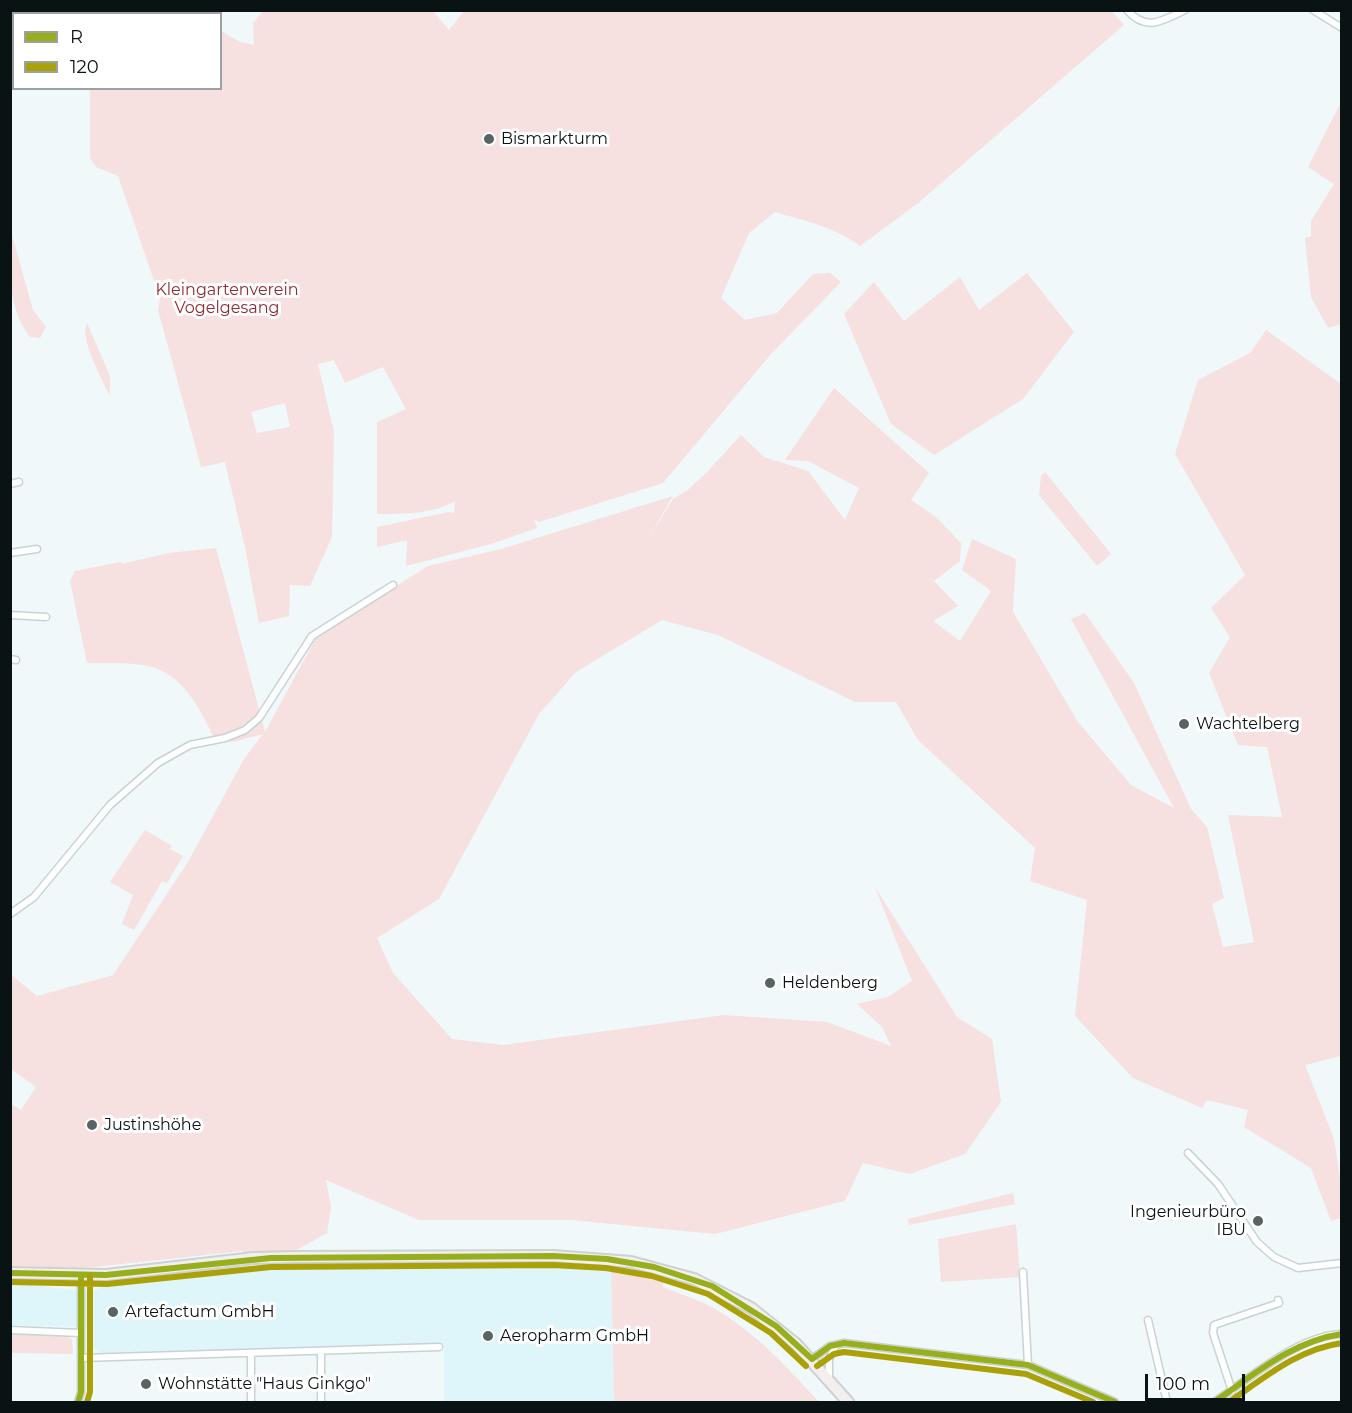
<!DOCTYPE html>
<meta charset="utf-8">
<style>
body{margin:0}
#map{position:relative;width:1352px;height:1413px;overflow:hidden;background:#f0f8fa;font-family:Montserrat,sans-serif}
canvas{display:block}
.frame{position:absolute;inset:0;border:12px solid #0a1314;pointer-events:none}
.legend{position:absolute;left:12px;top:12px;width:210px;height:78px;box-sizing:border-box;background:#fff;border:2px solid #9da1a1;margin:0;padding:8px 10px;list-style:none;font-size:18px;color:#0a1314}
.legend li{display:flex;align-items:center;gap:12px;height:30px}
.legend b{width:30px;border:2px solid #9da1a1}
.scale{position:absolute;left:1145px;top:1374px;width:100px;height:27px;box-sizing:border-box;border:3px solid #0a1314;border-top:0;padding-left:8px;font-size:18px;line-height:21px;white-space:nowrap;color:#0a1314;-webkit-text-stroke:4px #fff;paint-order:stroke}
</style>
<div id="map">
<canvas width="1352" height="1413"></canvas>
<div class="frame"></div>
<ul class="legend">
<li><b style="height:8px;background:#97af1d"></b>R</li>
<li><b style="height:8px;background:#a9a107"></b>120</li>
</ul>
<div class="scale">100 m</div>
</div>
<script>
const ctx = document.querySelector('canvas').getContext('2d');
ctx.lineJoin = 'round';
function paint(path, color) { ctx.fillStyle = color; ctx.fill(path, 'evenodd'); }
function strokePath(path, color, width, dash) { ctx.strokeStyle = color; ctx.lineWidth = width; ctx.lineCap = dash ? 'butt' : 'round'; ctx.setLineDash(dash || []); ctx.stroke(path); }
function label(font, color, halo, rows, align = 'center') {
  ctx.font = font + ' Montserrat,sans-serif'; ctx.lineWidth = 6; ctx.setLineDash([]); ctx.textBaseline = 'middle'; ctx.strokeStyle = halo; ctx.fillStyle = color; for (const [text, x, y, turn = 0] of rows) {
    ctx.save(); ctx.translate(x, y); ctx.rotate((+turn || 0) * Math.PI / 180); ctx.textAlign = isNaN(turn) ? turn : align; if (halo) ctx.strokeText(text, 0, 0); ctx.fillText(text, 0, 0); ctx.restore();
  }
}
paint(new Path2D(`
 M460,1264L611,1266L614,1402H444V1344L102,1354L89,1345L86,1327L11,1325V1282L88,1292L113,1284L245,1266L306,1265L411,1268Z`), '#def5f9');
paint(new Path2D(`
 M56,11V10L211,11L203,14H57Z
 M464,11L1111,10L1124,25L917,204L860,246C835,227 805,221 775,212L749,233L721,298L745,320L777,313L813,274L830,273L841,282L771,354L663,483L539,522L534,519L537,528L491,544L406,566L407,540L377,547V527L449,512L454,513L455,501C432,514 404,514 377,514V422L406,409L383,367L345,383L334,360L318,364L334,432L332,537L310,586L290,585L289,616L259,623L245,547L225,462L201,467L158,310L160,298L118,176L96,167L90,158V89L220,88L221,31L240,42L254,45L253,23L263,11H433L449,30ZM285,403L290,427L257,433L251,412Z
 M1341,102V324L1328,328L1311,297L1305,238L1311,236V221L1334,184L1308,167Z
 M10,228L33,310L46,327L40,338L30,337C6,306 10,265 10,228Z
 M1027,273L1074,332L1023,399L934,455L891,424L844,314L874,282L904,321L960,277L979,310Z
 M87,323L110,376V396C102,379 79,338 87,323Z
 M1266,330L1341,384V1056L1305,1065L1334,1139L1341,1184V1218L1331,1221L1311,1168L1244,1127L1248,1110L1207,1100L1202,1108L1133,1078L1075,1016L1087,900L1030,881L1035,848L918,740L896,702H855L718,635L662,620L576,672L539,714L439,899L377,938L393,973L452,1039L503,1045L724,1015L827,1022L891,1046L882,1027L857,1004L888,997L912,981L875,887L957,1017L992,1039L1001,1102L965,1154L910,1174L863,1163L845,1201L715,1234L571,1220H419L326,1180L331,1207L327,1233L291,1253L244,1255L243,1251L85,1268L11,1266V1104L21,1110L36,1087L11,1069L10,974L37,996L113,975L188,862L244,759L263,734L233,742L215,740C201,711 184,674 148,666C129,662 107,664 87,663L70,581L75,571L121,562L122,564L168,553L216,548L265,732L317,636L428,566L501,549L673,496L648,539L673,499L688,490L708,471L741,435L764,457L808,471L845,520L859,488L808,461L785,460L834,388L929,473L911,500L936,517L961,543L960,561L934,581L958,606L933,621L960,641L991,591L962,570L972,539L1016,559L1013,612L1078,722L1131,785L1174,808L1071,619L1085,613L1134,683L1191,809L1207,827L1224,898L1212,904L1223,947L1254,942L1228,815L1282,817L1267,747L1238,745L1209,673L1230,637L1211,608L1245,575L1175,454L1198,380L1250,353Z
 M1045,472L1111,554L1097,566L1039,495L1041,476Z
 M145,830L172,846L170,849L183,856L167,883L162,881L134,930L122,924L133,895L110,882Z
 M1013,1193L1015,1204L909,1225L908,1219Z
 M1016,1224L1020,1277L941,1282L938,1239Z
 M611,1266L664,1276L663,1287C680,1294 700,1300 715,1309C754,1331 789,1369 819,1402H614Z
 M11,1333L68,1336L72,1339L73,1354L11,1353Z`), '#f6e0e0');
const minor = new Path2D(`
 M1127,10C1146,32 1162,21 1185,10
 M1313,10L1342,28
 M10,484L19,482
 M10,553L37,549
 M10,615L46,617
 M10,659L16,660
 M10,914L34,897L110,805L158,763L190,745L225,738L245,730L259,718L312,636L393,585
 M1188,1153L1218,1184L1257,1242L1274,1257L1298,1268L1342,1263
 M1023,1272L1028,1365
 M1148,1320L1167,1402
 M10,1330L81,1333
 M251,1354V1402
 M81,1358L439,1347
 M812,1359L830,1346L844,1343L1028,1365L1115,1402
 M829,1378V1359L836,1345
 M1232,1391L1213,1333L1214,1325L1279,1303L1278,1300
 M78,1402L81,1392V1276
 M321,1402V1352
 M1214,1402C1249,1379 1299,1335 1342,1334`);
const primary = new Path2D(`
 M10,1273L106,1275L254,1258L298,1257L553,1256L631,1262L694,1279L751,1308L796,1344L848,1402`);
strokePath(minor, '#c9d2d4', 9);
strokePath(primary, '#cdd2d3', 14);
strokePath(minor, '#fdfefe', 6);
strokePath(primary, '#f4efef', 10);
strokePath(new Path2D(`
 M10,1273L106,1275L271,1258L553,1256L607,1259L654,1267L712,1286L776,1326L812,1359
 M812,1359L830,1346L844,1343L1028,1365L1115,1402
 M78,1402L81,1392V1276
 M1214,1402C1254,1375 1292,1341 1342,1334`), '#97af1d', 6);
strokePath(new Path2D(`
 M10,1282L107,1284L271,1267L553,1265L606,1268L652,1276L708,1294L771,1333L806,1366
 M817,1366L834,1354L844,1352L1026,1374L1093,1402
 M87,1402L90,1392V1276
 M1229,1402C1264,1378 1298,1349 1342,1343`), '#a9a107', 6);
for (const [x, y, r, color] of [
 [489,139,6,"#5a6364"],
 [1184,724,6,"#5a6364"],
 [770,983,6,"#5a6364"],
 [92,1125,6,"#5a6364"],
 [1258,1221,6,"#5a6364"],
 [113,1312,6,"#5a6364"],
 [488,1336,6,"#5a6364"],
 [146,1384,6,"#5a6364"]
]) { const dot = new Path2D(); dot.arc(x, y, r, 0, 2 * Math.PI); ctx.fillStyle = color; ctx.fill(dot); strokePath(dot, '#fff', 2); }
label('16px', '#0a1314', '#fff', [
 ["Bismarkturm",501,139],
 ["Wachtelberg",1196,724],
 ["Heldenberg",782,983],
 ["Justinshöhe",104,1125],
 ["Ingenieurbüro",1246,1212,"right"],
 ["IBU",1246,1230,"right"],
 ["Artefactum GmbH",125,1312],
 ["Aeropharm GmbH",500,1336],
 ["Wohnstätte \"Haus Ginkgo\"",158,1384]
], 'left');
label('16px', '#902b34', '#fff', [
 ["Kleingartenverein",227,290],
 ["Vogelgesang",227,308]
]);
</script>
